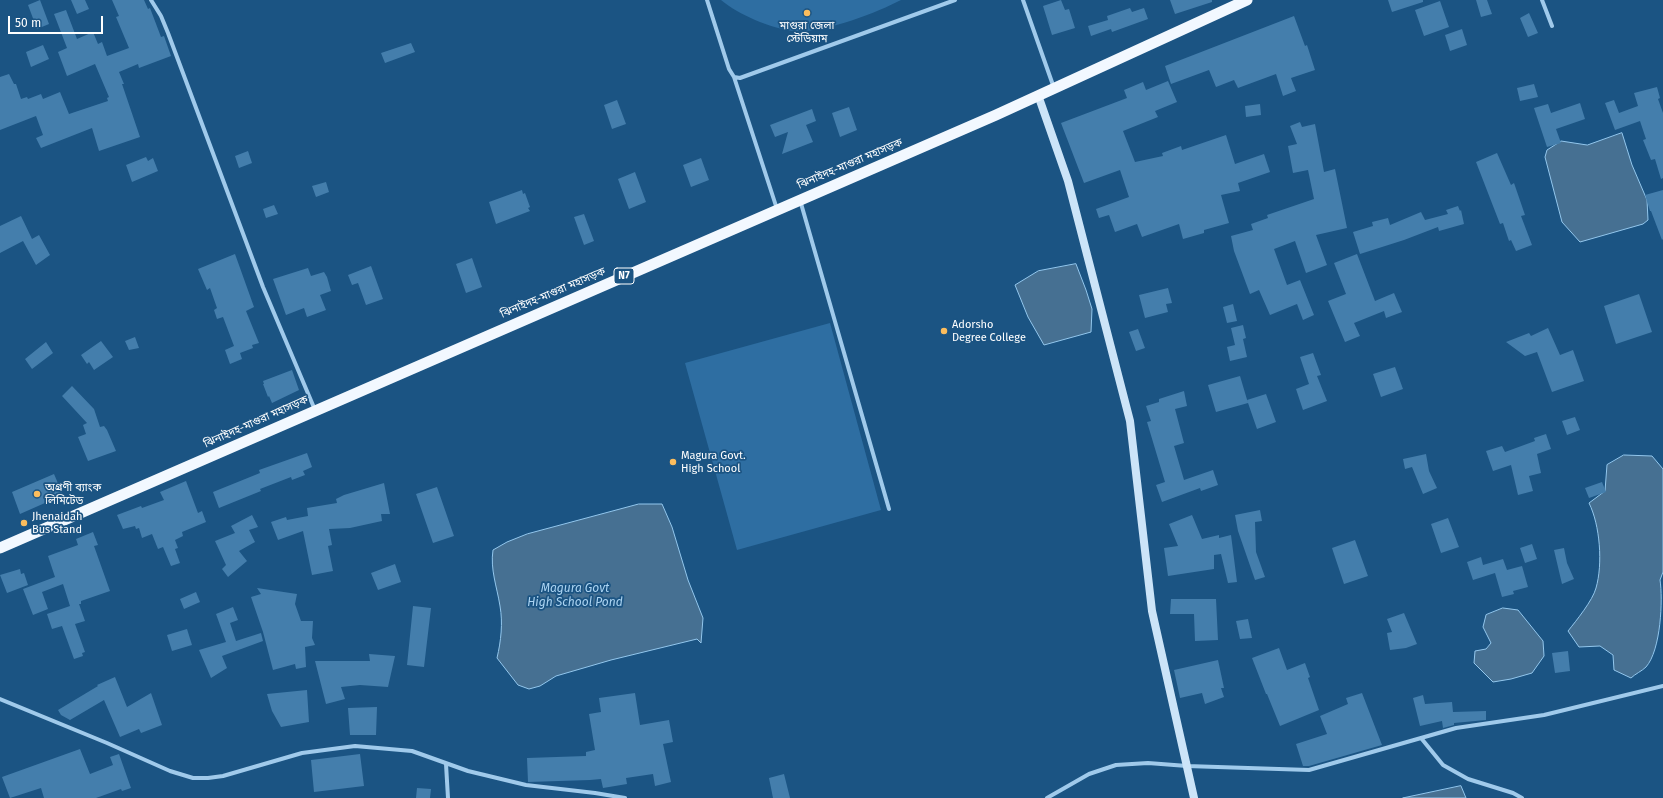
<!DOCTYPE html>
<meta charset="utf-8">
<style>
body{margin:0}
#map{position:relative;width:1663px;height:798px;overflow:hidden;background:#1b5483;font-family:"Fira Sans",sans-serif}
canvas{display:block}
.scale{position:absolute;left:8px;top:16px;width:95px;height:18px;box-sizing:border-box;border:2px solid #fff;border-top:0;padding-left:5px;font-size:12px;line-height:14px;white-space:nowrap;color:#fff;-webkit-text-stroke:3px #1b5483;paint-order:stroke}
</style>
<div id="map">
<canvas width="1663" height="798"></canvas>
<div class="scale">50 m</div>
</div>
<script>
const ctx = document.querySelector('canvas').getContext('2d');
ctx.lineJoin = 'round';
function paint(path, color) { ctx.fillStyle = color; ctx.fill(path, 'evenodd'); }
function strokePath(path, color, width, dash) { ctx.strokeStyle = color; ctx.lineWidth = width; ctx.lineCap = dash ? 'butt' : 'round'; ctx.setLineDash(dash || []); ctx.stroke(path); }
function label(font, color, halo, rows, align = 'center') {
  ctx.font = font + ' "Fira Sans","Noto Sans Bengali",sans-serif'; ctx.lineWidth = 3.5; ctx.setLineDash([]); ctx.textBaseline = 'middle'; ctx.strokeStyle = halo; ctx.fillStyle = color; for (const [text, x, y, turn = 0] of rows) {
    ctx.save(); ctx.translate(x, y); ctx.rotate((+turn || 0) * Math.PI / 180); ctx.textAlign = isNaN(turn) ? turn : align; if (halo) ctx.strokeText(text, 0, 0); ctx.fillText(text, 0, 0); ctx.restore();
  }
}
paint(new Path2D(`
 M721,0H901C876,13 822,34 793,31C770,28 739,15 721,0Z
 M830,323L881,510L737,550L685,363Z`), '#2e6ea2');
const water = new Path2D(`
 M1622,133L1632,165L1647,200L1648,220L1643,224L1580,242L1562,222L1545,157L1547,150L1561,141L1587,145Z
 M1076,264L1086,290L1092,309L1091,332L1044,345L1028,317L1015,285L1038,271Z
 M1624,455L1652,456L1663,469V572L1660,580C1663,599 1661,650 1646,667C1642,671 1635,674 1631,678L1614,670L1613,655L1600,646L1579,647L1568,631C1576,621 1593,600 1596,588C1603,564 1600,525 1589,503L1605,491L1607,465Z
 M639,504H662L672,527L688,580L703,618L701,643L697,639L611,660L556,676L540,686L529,689L518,685L497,658C501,641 503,623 500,606C497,587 490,569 493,550L507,542L527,534Z
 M1503,608L1518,610L1543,641L1544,656L1532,673L1511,679L1493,682L1474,663L1475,651L1486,649L1491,643L1483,627L1486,615Z
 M1461,786L1466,798H1403Z`);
paint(water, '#467092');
strokePath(water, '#93c7ed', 1);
paint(new Path2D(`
 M40,0L49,24L37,29L28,5Z
 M71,0H85L89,9L77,14Z
 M112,0H144L148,9L150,8L161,37L164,36L171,56L139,68L138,64L119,72L124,84H122L140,137L99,151L92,128L41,148L36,138L43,135L36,116L0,130V77L9,74L14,84H16L21,99L27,97L28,99L41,94L43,99L60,92L69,114L108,101L107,98L109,97L95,64L67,76L58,52L67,48L54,14L66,10L77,39L93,32L98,44L102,42L107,56L129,48L116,17L119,16Z
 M1061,0L1065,10L1069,9L1075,28L1052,35L1043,6Z
 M1170,0H1212V2L1175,14Z
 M1388,0H1423V2L1392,12Z
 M1476,0H1487L1492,14L1481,17Z
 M1440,1L1449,27L1424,36L1415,10Z
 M1130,8L1132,12L1144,8L1148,19L1112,32L1111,29L1091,36L1088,26L1108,20L1107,16Z
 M1529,13L1538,33L1528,37L1520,18Z
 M1294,16L1305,46L1307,45L1315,70L1291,78L1296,91L1283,96L1276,74L1238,88L1234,80L1216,87L1209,70L1171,84L1165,66Z
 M1462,29L1467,45L1450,51L1445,35Z
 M411,43L415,52L385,63L381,53Z
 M43,45L49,59L31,67L26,52Z
 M1168,81L1177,102L1155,111L1158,117L1123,131L1135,162L1163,156L1162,153L1181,146L1182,150L1226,135L1235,164L1264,154L1270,172L1238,183L1240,191L1221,195L1229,223L1204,230V233L1183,239L1179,224L1142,237L1137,224L1115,232L1109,215L1099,218L1096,209L1129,197L1120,170L1084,183L1061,123L1127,98L1124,90L1143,82L1146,90Z
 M1534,84L1538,97L1520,101L1517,88Z
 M1657,87L1660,98L1658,99L1663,113V178L1661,179L1655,159L1651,160L1643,140L1646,139L1640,121L1615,130L1605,103L1614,100L1619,113L1638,106L1634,93Z
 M617,100L626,124L612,129L604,105Z
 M1580,103L1585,119L1556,129L1561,143L1547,147L1534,108L1548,104L1551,113Z
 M1260,104L1261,115L1246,117L1245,106Z
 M849,107L857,130L840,137L832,113Z
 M812,109L816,121L806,125L813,142L782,154L788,132L775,137L770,125Z
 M1300,122L1302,127L1315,124L1324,172L1335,169L1347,228L1316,235L1327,265L1306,273L1295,241L1274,249L1287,285L1300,280L1314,315L1303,320L1297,304L1270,315L1259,290L1250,294L1234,251L1231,236L1253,230L1251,224L1268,218L1267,215L1314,199L1308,170L1293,173L1288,146L1297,144L1290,126Z
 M248,151L252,163L239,168L235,156Z
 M1497,153L1511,185L1514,183L1525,215L1521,216L1532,245L1516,251L1511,240L1509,241L1503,223L1500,224L1476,162Z
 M146,157L148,161L153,158L158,171L132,182L126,165Z
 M701,158L709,180L691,187L683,165Z
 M635,172L646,202L629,209L618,179Z
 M326,182L329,192L316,197L312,186Z
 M522,190L523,194L525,193L530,207L528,208L530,211L496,224L489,202Z
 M1663,190V239L1662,240L1651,211H1650L1645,195Z
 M274,205L278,214L266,218L263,209Z
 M1458,206L1460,211L1461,210L1464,224L1439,231L1438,227L1404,240L1360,254L1353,232L1373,226L1372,222L1388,218L1390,225L1421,212L1425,220L1448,214L1446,210Z
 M584,214L594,241L584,245L574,217Z
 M21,216L32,239L39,235L50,255L36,265L23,241L0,253V226Z
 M235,254L254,307L246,311L259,343L252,345L253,348L240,353L242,359L230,364L225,350L234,346L223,317L217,319L214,310L217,308L210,288L207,290L198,269Z
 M1357,254L1375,301L1394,293L1402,312L1386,318L1384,311L1354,323L1360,336L1345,342L1328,301L1346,294L1334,263Z
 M472,258L482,287L466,293L456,264Z
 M371,266L383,299L366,305L358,283L352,285L348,275Z
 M308,268L311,276L324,272L327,277L331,291L320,295L326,310L307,317L304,308L286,315L273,279Z
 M1168,288L1172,303L1166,304L1168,312L1145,318L1139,295Z
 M1639,294L1652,332L1616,344L1604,306Z
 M1233,304L1237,321L1227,323L1223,307Z
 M1243,325L1246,338L1243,339L1247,357L1230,361L1227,347L1235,345L1231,328Z
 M1548,328L1560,355L1573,350L1584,381L1552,392L1537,352L1525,356L1506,342L1529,333L1531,336Z
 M1138,329L1145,348L1136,351L1129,332Z
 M135,337L139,348L129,350L125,341Z
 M101,341L113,357L94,370L89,362L87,364L81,355Z
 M46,342L53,353L32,369L25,359Z
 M1313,353L1321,375L1317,376L1327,401L1303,410L1296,389L1309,384L1300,357Z
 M1395,367L1403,389L1381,397L1373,374Z
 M292,370L299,390L272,403L269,396L268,397L263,384H264L263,381Z
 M1240,376L1248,403L1216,412L1208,385Z
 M72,386L94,409L100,427L104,426L107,430L116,451L88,461L78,437L86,434L83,425L87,423L62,396Z
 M1184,391L1187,406L1175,409L1184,443L1174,446L1184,480L1213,470L1218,485L1201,491L1200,488L1162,502L1156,485L1165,482L1147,422L1151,421L1146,406L1159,402V399Z
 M1266,394L1276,422L1257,429L1247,400Z
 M1575,417L1580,430L1567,435L1562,421Z
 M1546,434L1551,449L1537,454L1541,473L1529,476L1533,491L1518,495L1511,465L1493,471L1486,451L1502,446L1505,452L1535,441L1534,438Z
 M307,453L312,467L303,471L305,475L292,480L291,477L260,489L261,491L219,508L213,492L260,473L259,470Z
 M1426,454L1429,471L1437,488L1423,494L1412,467L1405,469L1403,459Z
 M54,474L63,495L20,514L12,492Z
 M186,481L198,513L202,511L206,522L182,532L183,536L175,540L178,548L175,549L180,563L171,566L163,547L158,549L152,534L142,538L139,528L136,529L135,526L123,529L117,515L141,506L142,508L164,500L160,492Z
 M1602,482L1606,492L1589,498L1585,488Z
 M384,483L390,514H381L382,521L350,528L329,529L332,545L328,546L333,571L312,575L303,531L278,540L271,522L286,517L287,520L308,516L307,508L337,503L336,499L344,495Z
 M437,487L454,536L433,543L416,494Z
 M1260,510L1262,521L1255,522L1256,552L1265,577L1255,580L1238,531L1235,515Z
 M252,515L258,527L249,530L255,542L239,551L247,561L228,577L222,569L226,565L215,541L235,533L231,526Z
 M1192,515L1202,539L1219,535V538L1231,535L1237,582L1228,583L1221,554L1214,555V569L1168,576L1164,548L1178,546L1169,524Z
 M1448,518L1459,547L1441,553L1431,524Z
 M93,532L98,545L94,546L110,591L81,601V604H79L85,621L75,624L85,652L82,653L83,656L74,659L62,626L52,629L47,614L70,606L63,584L42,592L48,609L33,615L23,589L55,577L48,556L78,545L76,539Z
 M1355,540L1368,576L1344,584L1332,548Z
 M1532,544L1537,559L1525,563L1520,548Z
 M1564,548L1567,563L1574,579L1562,584L1554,550Z
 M1481,557L1483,565L1503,559L1507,570L1522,566L1528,587L1513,591L1514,594L1502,597L1495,573L1473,580L1467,562Z
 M395,564L401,582L378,590L371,573Z
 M20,569L21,574L24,573L28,585L7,593L0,575Z
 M257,588L297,594L295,604L301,621H313L312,638L315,645L305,647L306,667L296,669L295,664L273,670L263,632L251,597L261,594Z
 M196,592L200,602L184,609L180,599Z
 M1171,599H1216L1218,640L1195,641L1194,614H1170Z
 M413,606L431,608L424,667L407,665Z
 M233,607L238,620L230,623L236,641L261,633L263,641L222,656L227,668L211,678L199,650L226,642L216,614Z
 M1404,613L1417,644L1406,648L1390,650L1387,633L1392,632L1387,619Z
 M1248,619L1252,638L1240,639L1236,621Z
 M187,629L192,645L172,651L167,635Z
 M1279,648L1287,670L1305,663L1310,677L1308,678L1319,710L1280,726L1267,694H1266L1252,658Z
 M1568,651L1570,671L1555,673L1552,653Z
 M369,654L395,656L388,687L360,685L341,687L345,699L326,704L315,661H370Z
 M1218,660L1224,688H1221L1224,697L1205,704L1202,693L1180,698L1174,670Z
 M115,677L127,707L151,693L162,725L141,733L139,729L120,737L104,700L70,720L61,715L58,710L98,686L97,685Z
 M307,690L309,722L281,727L272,711L267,694Z
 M635,693L640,725L669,720L673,742L663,744L671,782L655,786L653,774L626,778L627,784L603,788L601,779L590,780L528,782L527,758L586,756V752L595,750L589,714L601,712L599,698Z
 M1362,693L1382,745L1309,766H1303L1296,744L1327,734L1320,716L1348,704L1346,698Z
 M1423,695L1425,704L1452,702L1453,712L1486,711V720L1454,723V725L1443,728L1442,721L1420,726L1413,698Z
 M377,707L376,735H350L348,708Z
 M80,749L90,774L113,765L110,757L119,754L131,788L122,791L121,789L96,798H44L41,788L10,798L2,777Z
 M360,754L364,786L314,792L311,760Z
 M784,774L790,798H773L769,778Z
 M417,788L431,789L430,798H416Z`), '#447eac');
strokePath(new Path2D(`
 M151,0L161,16L168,33L263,287L315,410
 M707,0L729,69L734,77L740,78L955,0
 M1023,0L1054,88
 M1542,0L1552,26
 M734,77L777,209
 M800,200L889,509
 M0,699L107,743L170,771L193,778H208L223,776L302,753L355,746L412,751L468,771L526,785L595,793L625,798
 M1421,738L1443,765L1468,779L1513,793L1522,798
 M446,764L448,798
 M1047,798L1089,774L1116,765L1148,763L1187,766L1309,770L1456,728L1544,715L1663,686`), '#a0caeb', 4);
strokePath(new Path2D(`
 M1038,95L1068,181L1130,421L1152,611L1194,798`), '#cce4f8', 8);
strokePath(new Path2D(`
 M0,548L996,115L1247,0`), '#f2f8ff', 11);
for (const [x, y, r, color] of [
 [807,13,4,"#fcbd5d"],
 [944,331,4,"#fcbd5d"],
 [673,462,4,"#fcbd5d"],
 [37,494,4,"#fcbd5d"],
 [24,523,4,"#fcbd5d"]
]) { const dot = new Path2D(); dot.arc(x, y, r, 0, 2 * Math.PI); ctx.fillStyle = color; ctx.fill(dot); strokePath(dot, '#1b5483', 1.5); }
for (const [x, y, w] of [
 [624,276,20]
]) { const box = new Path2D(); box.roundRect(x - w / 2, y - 8, w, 16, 3); ctx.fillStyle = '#1b5483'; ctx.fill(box); strokePath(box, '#fff', 1); }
label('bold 10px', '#fff', null, [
 ["N7",624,276]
]);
label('11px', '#fff', '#1b5483', [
 ["মাগুরা জেলা",807,26,"center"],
 ["স্টেডিয়াম",807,39,"center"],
 ["Adorsho",952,325],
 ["Degree College",952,338],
 ["Magura Govt.",681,456],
 ["High School",681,469],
 ["অগ্রণী ব্যাংক",45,488],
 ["লিমিটেড",45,501],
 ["Jhenaidah",32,517],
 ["Bus Stand",32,530]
], 'left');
label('11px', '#fff', '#1b5483', [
 ["ঝিনাইদহ-মাগুরা মহাসড়ক",850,164,-23],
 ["ঝিনাইদহ-মাগুরা মহাসড়ক",553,293,-23],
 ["ঝিনাইদহ-মাগুরা মহাসড়ক",256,422,-24]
]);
label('italic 12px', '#acd4f2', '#1b5483', [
 ["Magura Govt",575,589],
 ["High School Pond",575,603]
]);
</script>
